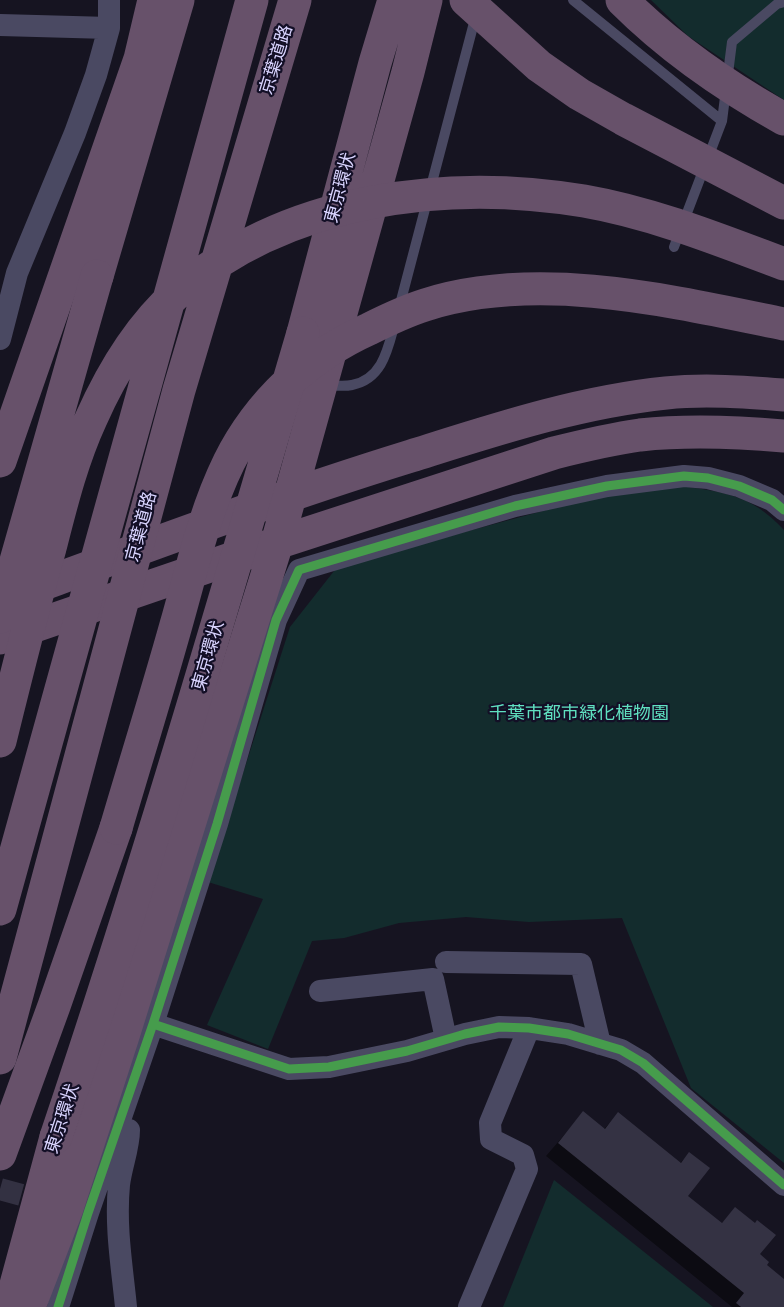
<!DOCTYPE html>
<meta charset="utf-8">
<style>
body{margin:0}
canvas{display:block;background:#161421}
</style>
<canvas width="784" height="1307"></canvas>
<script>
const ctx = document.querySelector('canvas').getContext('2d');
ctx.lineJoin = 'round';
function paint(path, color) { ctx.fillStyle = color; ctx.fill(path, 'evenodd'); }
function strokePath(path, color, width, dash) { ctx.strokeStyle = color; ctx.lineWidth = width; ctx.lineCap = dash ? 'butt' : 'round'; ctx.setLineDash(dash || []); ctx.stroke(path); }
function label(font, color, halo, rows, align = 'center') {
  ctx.font = font + ' "Varela Round","Noto Sans JP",sans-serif'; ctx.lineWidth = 4.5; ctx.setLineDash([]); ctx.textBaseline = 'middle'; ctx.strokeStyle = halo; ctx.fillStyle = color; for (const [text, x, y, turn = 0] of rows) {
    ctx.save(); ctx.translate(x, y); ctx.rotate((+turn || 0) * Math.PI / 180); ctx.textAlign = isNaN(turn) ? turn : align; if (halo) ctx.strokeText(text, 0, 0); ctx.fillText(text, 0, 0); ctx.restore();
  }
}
paint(new Path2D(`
 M651,0H784V100L688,36Z
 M674,485C721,492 750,493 784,530V1163L691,1088L622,918L529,922L466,917L399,923L344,938L312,941L268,1049L207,1025L263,899L208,882L290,627L338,566L554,508L617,493Z
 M554,1180L713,1307H503Z`), '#132c2d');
paint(new Path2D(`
 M583,1113L603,1130L618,1114L679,1164L689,1154L685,1196L721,1224L735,1209L765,1265L784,1281V1307H732L546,1156Z`), '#0007');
paint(new Path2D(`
 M583,1111L605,1129L618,1112L681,1163L689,1152L710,1168L688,1196L722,1223L735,1207L755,1223L757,1220L776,1235L760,1254L769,1262L767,1265L784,1279V1307H741L736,1303L744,1293L558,1143Z`), '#343243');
strokePath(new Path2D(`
 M0,1189L51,1203`), '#333142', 22, [22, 11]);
strokePath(new Path2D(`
 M573,0L722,121
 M674,247L722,121L732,42L777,4L784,2
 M399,308L476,15
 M323,385C332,385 343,387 352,385C383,379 388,348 395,323`), '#4a4962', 10);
strokePath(new Path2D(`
 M0,25L109,28
 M0,339L17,273L75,133L96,75L109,28V0
 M446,962L581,964L600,1044
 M320,991L433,979L446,1039
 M153,1024L289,1069L329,1067L407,1051L465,1034L499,1027L529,1028L568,1034L621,1050L643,1063L784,1185
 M58,1307L88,1213L153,1024L217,824L276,620L299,570L515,506L607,486L684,476L708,478L739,486L772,500L784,510
 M126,1307C122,1266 115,1227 119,1185C121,1167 129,1148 129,1130
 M469,1307L527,1169L523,1155L491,1139L490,1123L529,1028`), '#4a4962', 22);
strokePath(new Path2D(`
 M97,276L178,0
 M303,333L375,63L394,0
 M0,461L140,59L154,0
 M16,594C147,546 278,497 411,456C494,430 578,402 666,393C704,389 746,392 784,395
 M0,638L277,543L554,453C582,446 611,439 640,435C687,430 737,432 784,436
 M0,1154L54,1006L116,828
 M11,1303L56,1137
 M29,1307L67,1208L123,1036L277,543L408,72L426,0`), '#67516a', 33);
strokePath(new Path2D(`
 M466,0L539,66L579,94L623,119L784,203
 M622,0C669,47 725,86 784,119
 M0,617L97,276
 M0,741C16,676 32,612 50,548C61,505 72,460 91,419C111,374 140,326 177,293C286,198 446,178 584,201C653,213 720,240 784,264
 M116,828C136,760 157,693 176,625C192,569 204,513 229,462C259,402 309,356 369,329C387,320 406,311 425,305C537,269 672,301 784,324
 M0,909L252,0
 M0,1058L179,390L295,0
 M56,1137C146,871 224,602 303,333`), '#67516a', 33);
strokePath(new Path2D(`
 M153,1024L289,1069L329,1067L407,1051L465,1034L499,1027L529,1028L568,1034L621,1050L643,1063L784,1185
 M58,1307L88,1213L153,1024L217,824L276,620L299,570L515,506L607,486L684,476L708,478L739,486L772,500L784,510`), '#469c4c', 9);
label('18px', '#d9d4ff', '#130f26', [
 ["京葉道路",277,60,-73],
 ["東京環状",341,188,-75],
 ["京葉道路",142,527,-75],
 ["東京環状",209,656,-74],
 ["東京環状",63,1119,-72]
]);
label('18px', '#5fe0c0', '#130f26', [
 ["千葉市都市緑化植物園",579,714]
]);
</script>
